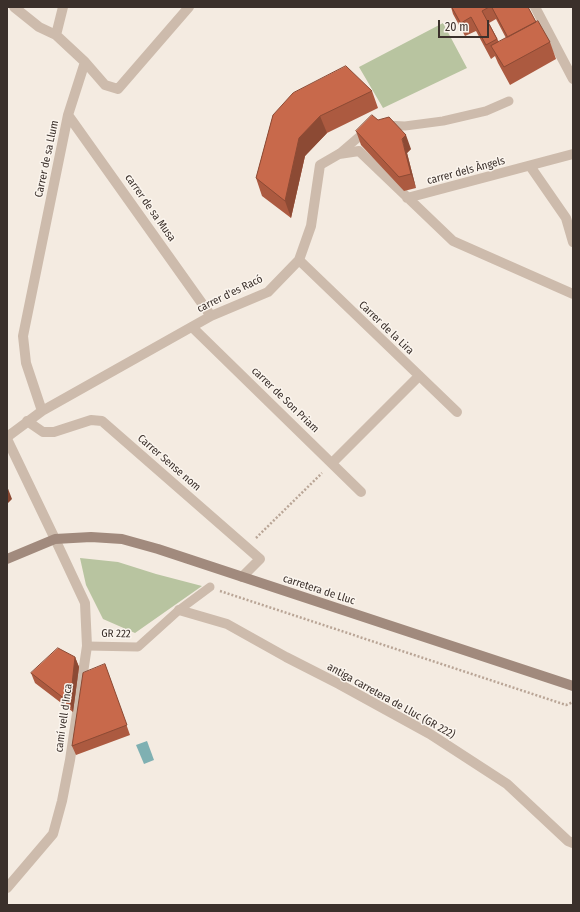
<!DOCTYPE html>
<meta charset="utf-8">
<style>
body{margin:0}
#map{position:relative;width:580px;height:912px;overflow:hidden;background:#f4ebe1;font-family:"Fira Sans Condensed",sans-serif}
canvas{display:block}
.frame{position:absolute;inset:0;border:8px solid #3b302b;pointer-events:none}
.scale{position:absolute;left:438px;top:20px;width:51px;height:18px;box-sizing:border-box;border:2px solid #3b302b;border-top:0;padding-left:5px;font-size:12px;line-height:14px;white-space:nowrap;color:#3b302b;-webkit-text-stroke:3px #fbf5ee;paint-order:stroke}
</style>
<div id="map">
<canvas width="580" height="912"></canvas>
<div class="frame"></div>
<div class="scale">20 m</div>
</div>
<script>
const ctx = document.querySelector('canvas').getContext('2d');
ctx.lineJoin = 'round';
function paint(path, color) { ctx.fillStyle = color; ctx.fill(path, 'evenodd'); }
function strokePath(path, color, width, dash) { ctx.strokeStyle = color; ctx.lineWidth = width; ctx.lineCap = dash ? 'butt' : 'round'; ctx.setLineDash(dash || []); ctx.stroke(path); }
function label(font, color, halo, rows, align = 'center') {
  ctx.font = font + ' "Fira Sans Condensed",sans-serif'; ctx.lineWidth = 3; ctx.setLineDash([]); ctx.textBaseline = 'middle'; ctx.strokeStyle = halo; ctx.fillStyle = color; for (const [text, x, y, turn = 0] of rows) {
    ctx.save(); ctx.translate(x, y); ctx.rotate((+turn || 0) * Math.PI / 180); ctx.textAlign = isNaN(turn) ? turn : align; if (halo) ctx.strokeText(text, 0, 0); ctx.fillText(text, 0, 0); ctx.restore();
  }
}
paint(new Path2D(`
 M443,23L467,68L383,108L359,67Z
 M80,558L118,562L156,574L202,586L135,633L103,619L86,585Z`), '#b8c4a0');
paint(new Path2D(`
 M147,741L154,760L144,764L136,745Z`), '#7fb0b2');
strokePath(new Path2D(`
 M256,538L322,473
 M220,591L566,705L573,702`), '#b9a596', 2.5, [2, 2]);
strokePath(new Path2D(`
 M385,125L405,126L443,121L486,111L509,101
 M339,154L367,130
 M87,646L138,647L179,610L210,587`), '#cdbbac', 9);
strokePath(new Path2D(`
 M14,7L39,27L56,35
 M63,7L56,35L85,62L105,85L118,89L189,7
 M535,7L573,79
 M68,115L211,316
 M530,166L566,218L573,242
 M407,198L573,154
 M299,260L457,412
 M192,327L361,492
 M42,411L26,363L23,336L68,115L85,62
 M27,421L43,432H54L91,420L102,421L260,559L242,577
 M7,437L42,411L211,316L268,292L299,260L311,226L320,165L339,154L359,151L453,241L573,294
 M332,463L419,376
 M179,610L227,624L286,657L339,684L430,734L507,784L568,841L573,843
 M7,888L53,834L62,801L70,760L87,646L85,603L55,539`), '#cdbbac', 10);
strokePath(new Path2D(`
 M7,439L55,539`), '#cdbbac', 10);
strokePath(new Path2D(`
 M7,559L55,539L91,537L122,539L158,549L573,686`), '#a18a7d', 10);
paint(new Path2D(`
 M451,7H528L536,22L550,42L556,59L510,85L498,63L495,56L491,59L476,31L465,36L453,14ZM496,19L506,38L499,42L489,23Z
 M372,91L378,108L327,133L305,156L291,218L262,196L256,178L273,115Z
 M356,131L411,149L407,153L416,188L404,191L361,145Z
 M75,657L79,667L73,712L35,683L31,673Z
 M105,664L130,735L76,755L72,746Z`), '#ac5a40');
paint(new Path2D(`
 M320,116L327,133L305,156L291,218L285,201L299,138Z
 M406,135L411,149L407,153L416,188L411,174L402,139Z
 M7,486L12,499L7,504Z
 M75,657L79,667L73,712L70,703Z`), '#8c4a34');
const building = new Path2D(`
 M452,7H489L482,11L497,39L486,45L471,17L461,23Z
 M492,7H528L536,22L508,37Z
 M538,21L550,42L504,67L491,46Z
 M346,66L372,91L320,116L299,138L285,201L256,178L273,115L293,93Z
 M372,115L378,120L389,117L406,135L402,139L411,174L399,177L356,131Z
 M58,648L75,657L70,703L31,673Z
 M105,664L127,725L72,746L83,673Z`);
paint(building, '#c8694b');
strokePath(building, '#8c4a34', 1);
label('11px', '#3b302b', '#fbf5ee', [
 ["Carrer de sa Llum",47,159,-78],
 ["carrer dels Àngels",466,171,-15],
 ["carrer de sa Musa",150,208,55],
 ["carrer d'es Racó",230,294,-26],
 ["Carrer de la Lira",386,328,44],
 ["carrer de Son Priam",285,400,44],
 ["Carrer Sense nom",169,463,41],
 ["carretera de Lluc",319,590,18],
 ["GR 222",116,634,1],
 ["antiga carretera de Lluc (GR 222)",391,701,29],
 ["camí vell d'Inca",64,718,-82]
]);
</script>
